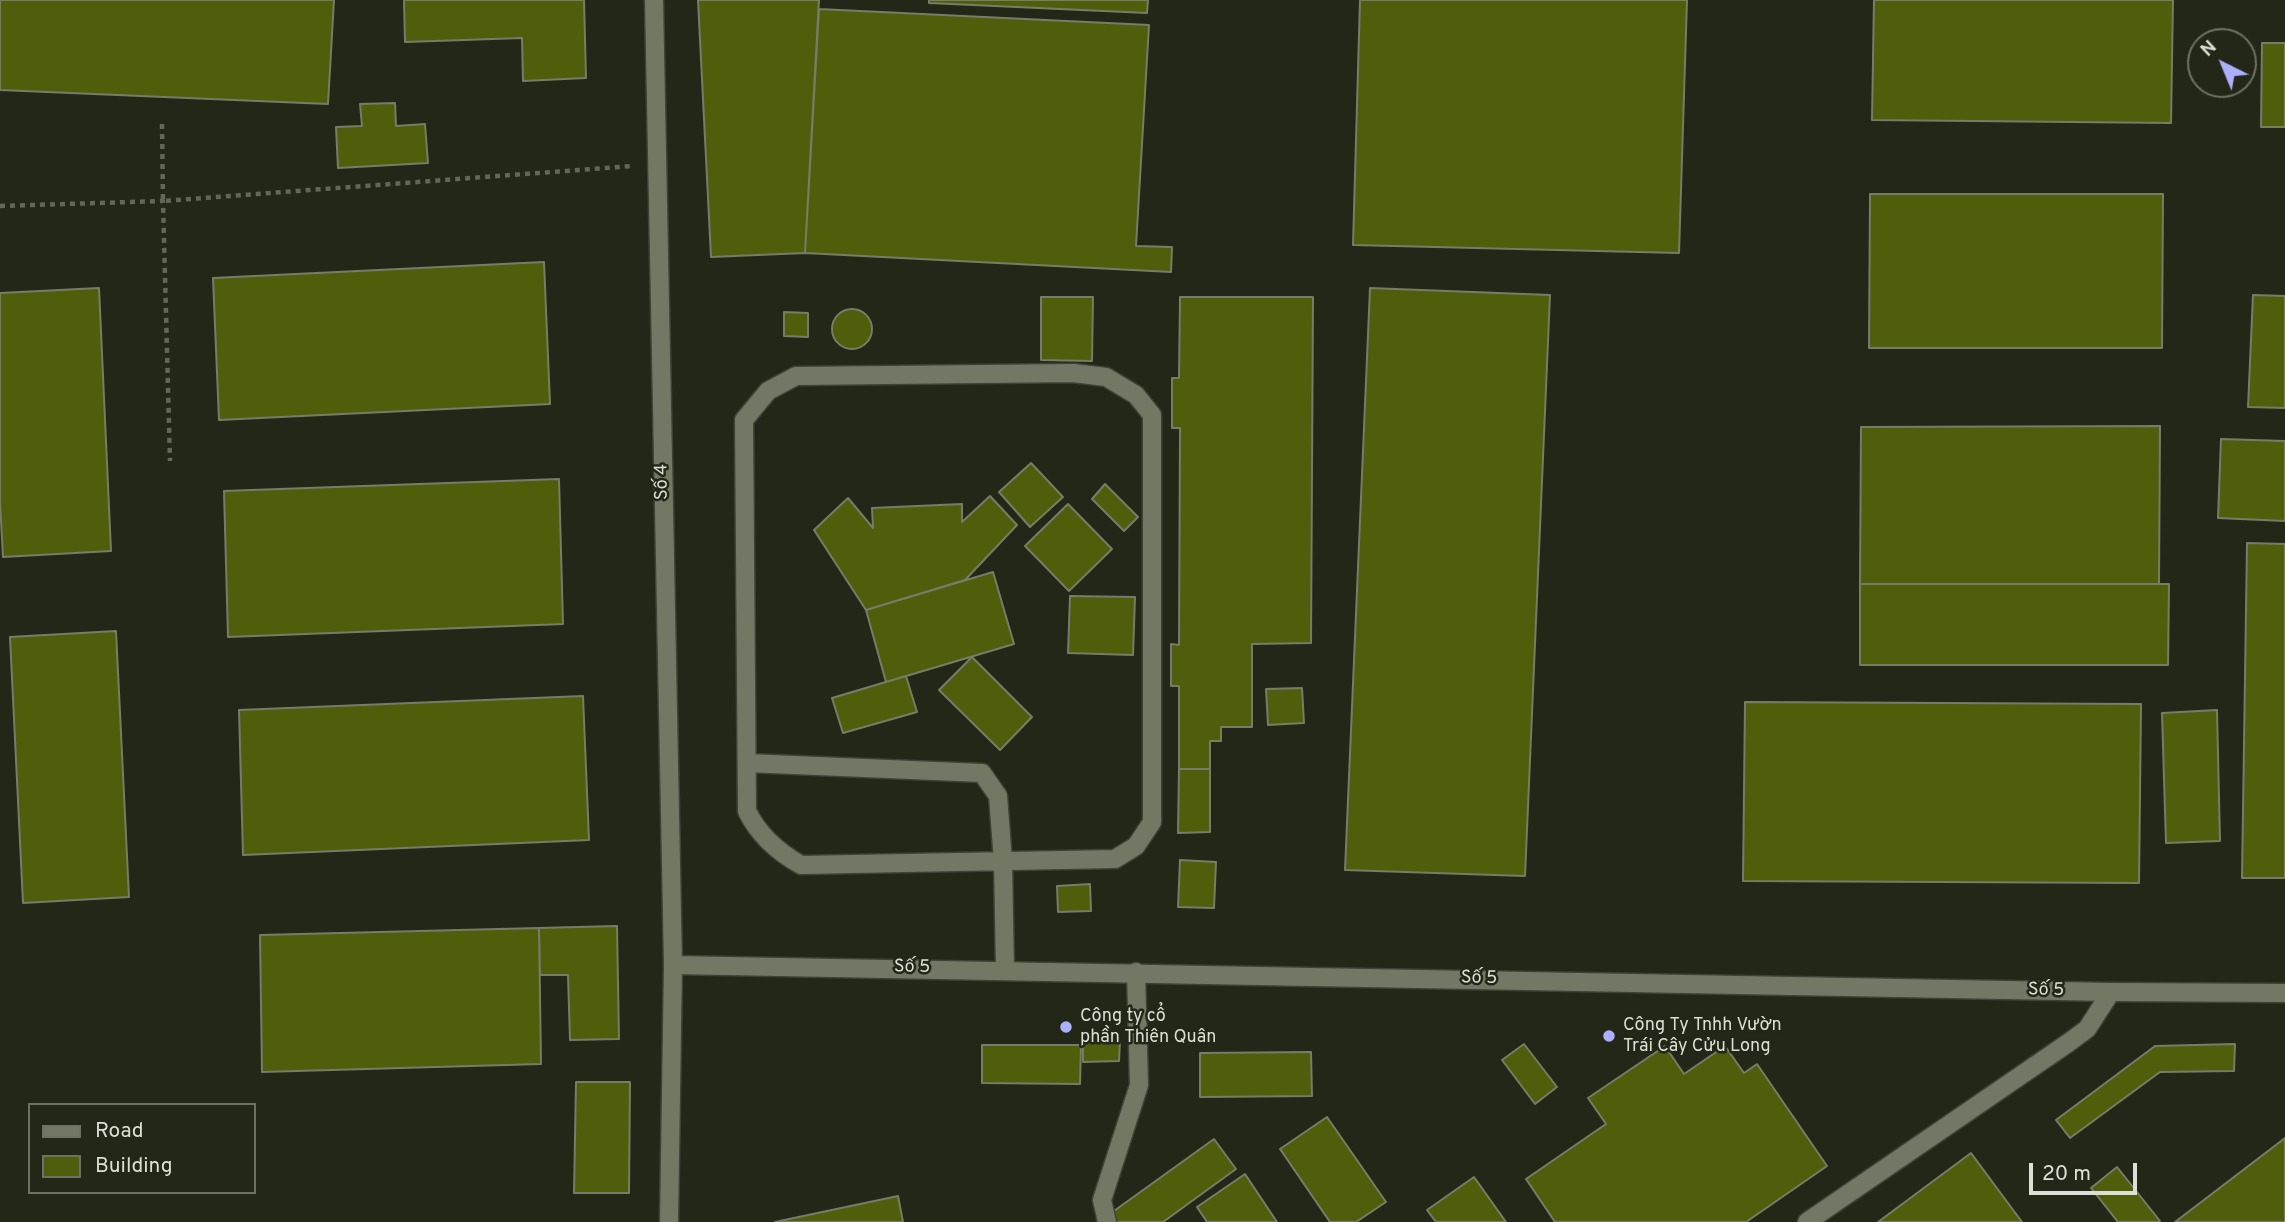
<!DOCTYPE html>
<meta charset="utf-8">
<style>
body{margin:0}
#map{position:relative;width:2285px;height:1222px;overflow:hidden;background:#232717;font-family:Overpass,sans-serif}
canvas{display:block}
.legend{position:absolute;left:28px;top:1103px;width:228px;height:91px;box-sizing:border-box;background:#232717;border:2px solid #6d7163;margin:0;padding:9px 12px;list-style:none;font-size:21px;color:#dcdfd5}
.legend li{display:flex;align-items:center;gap:14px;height:35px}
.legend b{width:35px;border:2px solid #6d7163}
.north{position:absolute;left:2187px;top:28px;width:70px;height:70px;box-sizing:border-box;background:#232717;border:2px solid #6d7163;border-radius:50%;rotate:317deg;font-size:19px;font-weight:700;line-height:28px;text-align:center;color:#dcdfd5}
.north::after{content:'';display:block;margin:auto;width:24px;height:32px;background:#acaffb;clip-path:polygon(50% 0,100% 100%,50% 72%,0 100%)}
.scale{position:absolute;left:2029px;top:1163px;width:108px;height:32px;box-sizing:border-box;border:4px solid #dcdfd5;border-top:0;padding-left:9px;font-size:21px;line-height:24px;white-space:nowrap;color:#dcdfd5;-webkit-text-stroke:5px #232717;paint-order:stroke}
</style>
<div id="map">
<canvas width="2285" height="1222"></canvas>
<ul class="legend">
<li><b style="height:9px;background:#737865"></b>Road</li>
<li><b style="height:19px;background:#505d0a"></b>Building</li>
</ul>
<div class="north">N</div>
<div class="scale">20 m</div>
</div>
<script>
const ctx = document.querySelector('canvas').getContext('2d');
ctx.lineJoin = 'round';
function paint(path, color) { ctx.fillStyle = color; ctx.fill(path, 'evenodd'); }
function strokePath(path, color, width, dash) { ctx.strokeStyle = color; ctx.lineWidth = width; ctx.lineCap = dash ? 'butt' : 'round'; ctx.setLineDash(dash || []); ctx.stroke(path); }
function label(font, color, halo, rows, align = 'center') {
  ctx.font = font + ' Overpass,sans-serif'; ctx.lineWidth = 5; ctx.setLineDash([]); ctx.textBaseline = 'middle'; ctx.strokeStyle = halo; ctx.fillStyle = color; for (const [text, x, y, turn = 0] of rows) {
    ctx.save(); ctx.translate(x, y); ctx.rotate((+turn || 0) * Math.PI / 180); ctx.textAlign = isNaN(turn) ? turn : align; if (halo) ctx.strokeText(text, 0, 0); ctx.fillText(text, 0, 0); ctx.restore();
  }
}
const building = new Path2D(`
 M0,0H334L328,104L0,90Z
 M404,0H584L586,78L523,81L522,38L405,42Z
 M698,0H819L805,253L711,257Z
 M929,0H1148L1147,13L929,3Z
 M1360,0H1687L1679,253L1353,245Z
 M1874,0H2173L2171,123L1872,120Z
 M819,9L1149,25L1136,246L1172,247L1171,272L805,253Z
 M2262,43H2285V127H2261Z
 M395,103L396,126L425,124L428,163L338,168L336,127L362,126L360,104Z
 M1870,194H2163L2162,348H1869Z
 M544,262L550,404L219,420L213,278Z
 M99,288L111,551L3,557L0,502V293Z
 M1370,288L1550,295L1525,876L1345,870Z
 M2253,295L2285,296V408L2248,407Z
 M1041,297H1093L1092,361L1041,360Z
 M1180,297H1313L1311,643L1252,644V727H1221V741H1210V769H1179V686H1171V644L1179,645L1180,428H1172V378H1179Z
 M832 329a20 20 0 1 1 40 0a20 20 0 1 1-40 0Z
 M784,312L808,313V337L784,336Z
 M2160,426L2159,584H1860L1861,427Z
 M2221,439L2285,441V521L2218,518Z
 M1031,463L1063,497L1030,527L999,492Z
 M559,479L563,624L228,637L224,491Z
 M1105,484L1138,517L1124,531L1092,499Z
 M990,496L1017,525L965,580L866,610L814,530L848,498L873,528L872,508L962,504V522Z
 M1068,504L1112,549L1069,591L1025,546Z
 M2247,543L2285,544V878H2242Z
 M993,572L1014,644L886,682L866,610Z
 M1860,584H2169L2168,665H1860Z
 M1070,596L1135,597L1133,655L1068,653Z
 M116,631L129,897L23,903L10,637Z
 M972,657L1032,717L1000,750L939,690Z
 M906,676L917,712L843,733L832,698Z
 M1302,688L1304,723L1268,725L1266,689Z
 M583,696L589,840L243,855L239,710Z
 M1745,702L2141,704L2139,883L1743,881Z
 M2217,710L2220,841L2166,843L2162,713Z
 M1179,769H1210V832L1178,833Z
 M1180,860L1216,862L1214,908L1178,907Z
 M1090,884L1091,911L1058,912L1057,886Z
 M617,926L619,1039L570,1040L568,975H540L539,928Z
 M539,928L541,1064L262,1072L260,935Z
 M1083,1041H1120L1119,1061L1083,1062Z
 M1524,1044L1557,1087L1535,1104L1502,1060Z
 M2235,1044L2234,1071L2160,1072L2070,1138L2056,1120L2155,1046Z
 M982,1045H1081L1080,1084L982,1083Z
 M1665,1046L1684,1074L1725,1046L1744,1073L1757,1064L1827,1166L1746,1222H1555L1526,1179L1606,1124L1588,1098Z
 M1311,1052L1312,1096L1200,1097V1053Z
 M576,1082H630L629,1193H574Z
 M1327,1117L1386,1202L1356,1222H1330L1280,1149Z
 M2285,1138V1222H2175Z
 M1214,1139L1236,1169L1163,1222H1112L1107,1216Z
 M1971,1153L2022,1222H1878Z
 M2117,1167L2160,1221L2159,1222H2118L2091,1188Z
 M1245,1174L1277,1222H1207L1197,1207Z
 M1474,1177L1506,1222H1436L1427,1210Z
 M898,1196L903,1222H775Z`);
paint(building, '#505d0a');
strokePath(building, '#777c69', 2);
const service = new Path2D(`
 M1073,373L1106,377L1136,395L1152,415V822L1136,846L1115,859L801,865C778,852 759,836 747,811L744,420L768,391L796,376Z
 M747,763L982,773L998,796L1003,861L1005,970
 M1807,1222L2068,1043L2087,1029L2111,992`);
const minor = new Path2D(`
 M669,1222L673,965
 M1107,1222L1102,1200L1139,1085L1136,972`);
const tertiary = new Path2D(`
 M654,0L673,965L2111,992L2285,993`);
strokePath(service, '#3f4235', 21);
strokePath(minor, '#3f4235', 21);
strokePath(tertiary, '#3f4235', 21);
strokePath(new Path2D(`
 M162,124L163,201L632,166
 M0,206L163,201L170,461`), '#636658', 4.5, [5, 5]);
strokePath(service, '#737865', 18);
strokePath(minor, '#737865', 18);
strokePath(tertiary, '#737865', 18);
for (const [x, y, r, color] of [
 [1066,1027,7,"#acaffb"],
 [1609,1036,7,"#acaffb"]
]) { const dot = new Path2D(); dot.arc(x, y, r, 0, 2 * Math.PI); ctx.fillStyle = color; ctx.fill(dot); strokePath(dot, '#232717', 2.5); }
label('18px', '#dcdfd5', '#232717', [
 ["Số 4",663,482,-91],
 ["Số 5",912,968,1],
 ["Số 5",1479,979,1],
 ["Số 5",2046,991,1]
]);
label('18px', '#dcdfd5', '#232717', [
 ["Công ty cổ",1080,1017],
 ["phần Thiên Quân",1080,1038],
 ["Công Ty Tnhh Vườn",1623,1026],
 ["Trái Cây Cửu Long",1623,1047]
], 'left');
</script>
